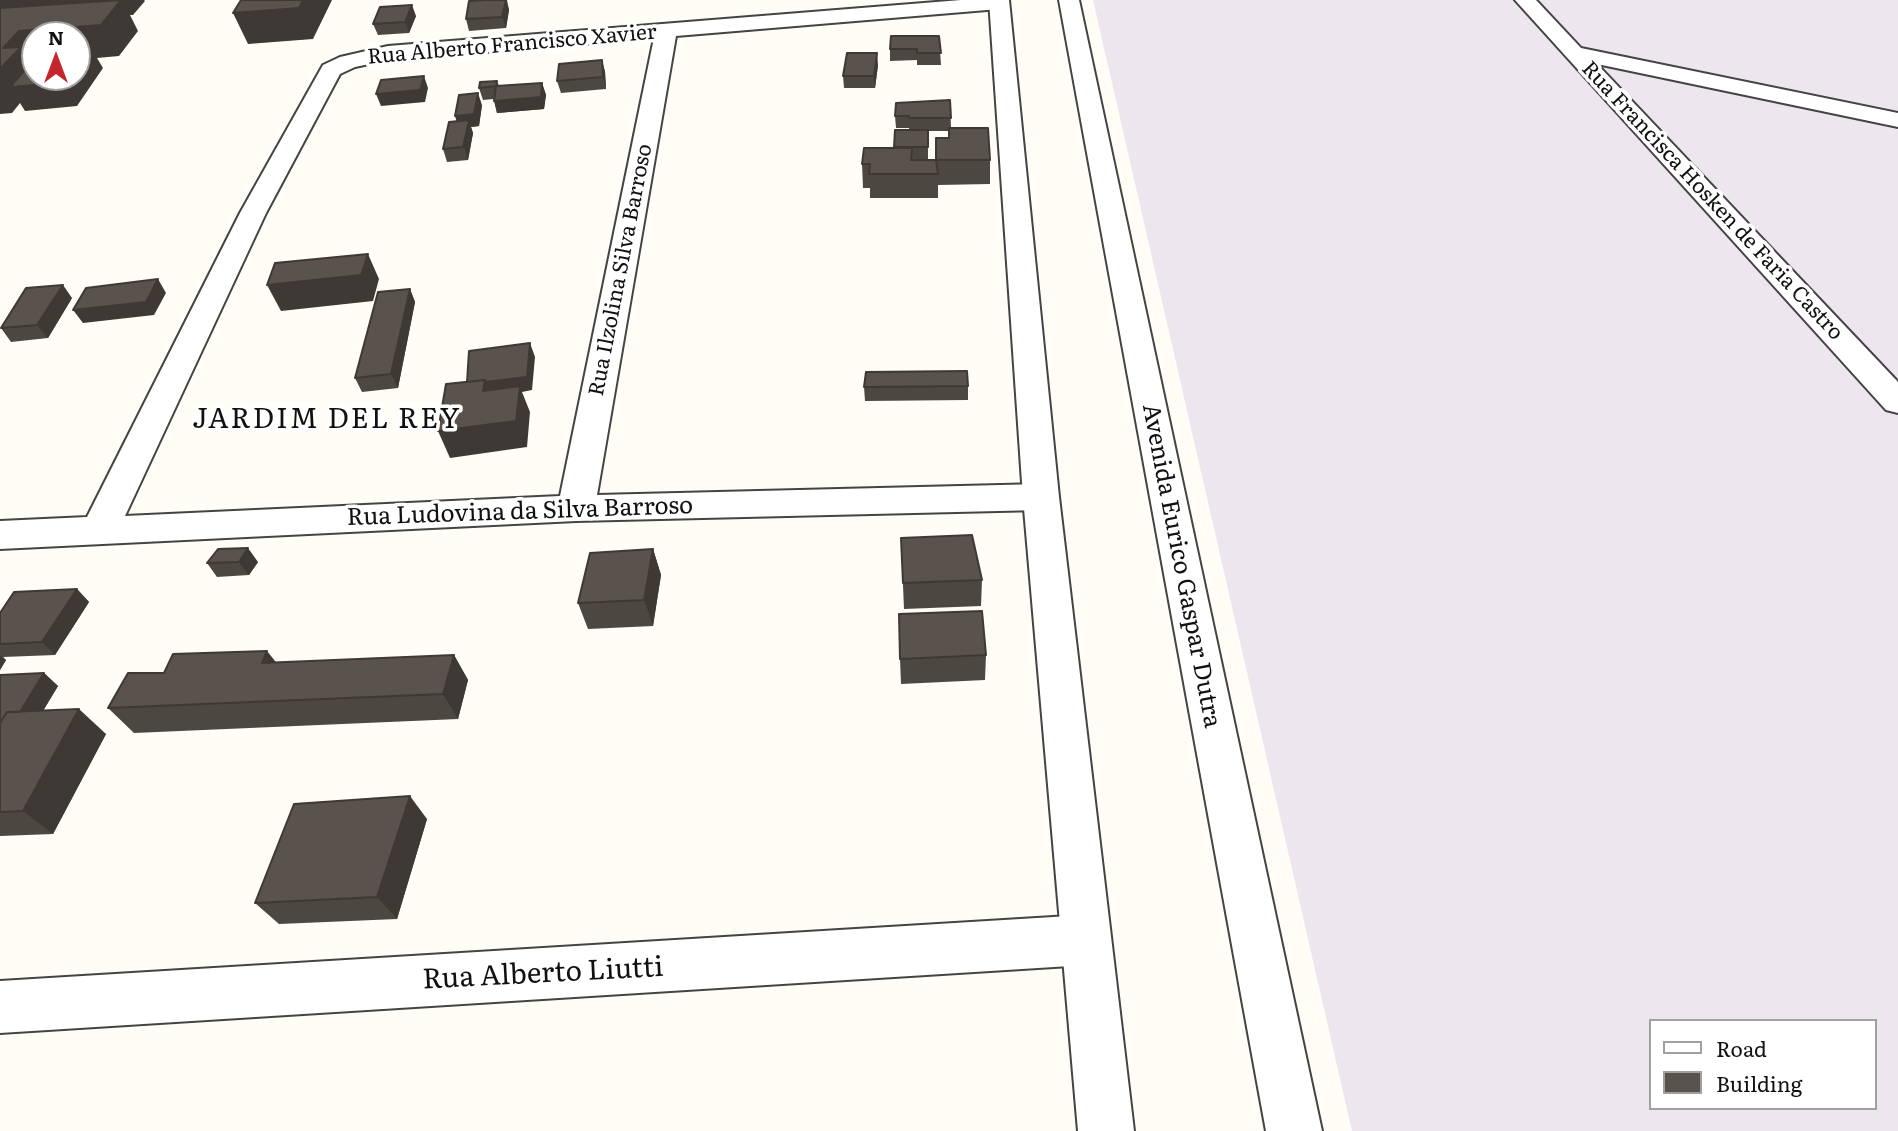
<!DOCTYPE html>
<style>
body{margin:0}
#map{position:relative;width:1898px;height:1131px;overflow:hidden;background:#fffdf5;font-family:Literata,serif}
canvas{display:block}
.legend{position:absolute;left:1649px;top:1019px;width:228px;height:91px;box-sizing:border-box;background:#fff;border:2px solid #a0a0a0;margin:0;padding:9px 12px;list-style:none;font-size:21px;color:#111}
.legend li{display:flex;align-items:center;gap:14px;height:35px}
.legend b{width:35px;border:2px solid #a0a0a0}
.north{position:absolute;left:21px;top:21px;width:70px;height:70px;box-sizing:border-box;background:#fff;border:2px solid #a0a0a0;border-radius:50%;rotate:0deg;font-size:19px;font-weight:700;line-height:28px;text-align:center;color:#111}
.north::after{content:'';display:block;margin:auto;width:24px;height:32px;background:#c4262e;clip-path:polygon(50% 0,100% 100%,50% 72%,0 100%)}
</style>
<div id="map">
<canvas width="1898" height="1131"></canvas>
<ul class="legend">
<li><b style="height:9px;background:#fff"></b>Road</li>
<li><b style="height:19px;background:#5a524d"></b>Building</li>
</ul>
<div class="north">N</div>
</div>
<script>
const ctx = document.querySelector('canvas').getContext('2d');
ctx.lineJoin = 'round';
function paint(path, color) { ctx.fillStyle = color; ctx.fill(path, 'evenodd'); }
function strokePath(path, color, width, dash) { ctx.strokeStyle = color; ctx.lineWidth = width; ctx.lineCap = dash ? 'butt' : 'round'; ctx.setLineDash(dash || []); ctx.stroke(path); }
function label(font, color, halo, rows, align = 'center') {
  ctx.font = font + ' Literata,serif'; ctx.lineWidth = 7; ctx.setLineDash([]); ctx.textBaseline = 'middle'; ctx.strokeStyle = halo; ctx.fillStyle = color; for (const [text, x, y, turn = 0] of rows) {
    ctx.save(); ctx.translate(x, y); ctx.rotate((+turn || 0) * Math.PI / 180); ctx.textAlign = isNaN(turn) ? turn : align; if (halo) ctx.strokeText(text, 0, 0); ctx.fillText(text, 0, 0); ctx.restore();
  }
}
paint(new Path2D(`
 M1093,0H1898V1131H1352ZM1651,1021H1875V1108H1651Z`), '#eee6ef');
const minor = new Path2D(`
 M961,0H1007L1009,3L1006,7L999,9L676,36L597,495L1041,484L1054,488L1059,497L1054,506L1041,510L576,521L0,549V521L87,517L240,213L323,65L340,57L388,46ZM654,38L560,496L125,516L266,213L340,74L355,67L388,60Z
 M1515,0H1536L1581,48L1898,113V127L1597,64L1898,382V413L1886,410Z
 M1086,915L1104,922L1111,940L1104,958L1086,965L0,1033V981Z`);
const tertiary = new Path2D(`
 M989,0H1009L1059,497L1134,1131H1078L1023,497Z
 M1059,0H1079L1322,1131H1266Z`);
strokePath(minor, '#444', 4);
strokePath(tertiary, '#444', 4);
paint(minor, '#fff');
paint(tertiary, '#fff');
paint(new Path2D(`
 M485,0H507L509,10L506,28L469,31L466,19Z
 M416,16L409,33L378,35L373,24Z
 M939,36L941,65H917V60L890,61V49Z
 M602,60L605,72L606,89L561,93L557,81Z
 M878,65L875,88H844L843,76Z
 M497,81L499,86L542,83L546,95L544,109L497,113L494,99L483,100L479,88Z
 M950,100L951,128L990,160V184L938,185V198H870V188H863L862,164L894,148L909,130V128H896L895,116ZM928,131H949V138L936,160H928Z
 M482,105L479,126L471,127L473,133L468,160L447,162L443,149L457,121Z
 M410,289L415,302L398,388L362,392L355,378Z
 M72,298L48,338L11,342L1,328Z
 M968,386V400L865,401L864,387Z
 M901,538L982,580L981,606L904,609Z
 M653,549L661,575L653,626L588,629L578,603Z
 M258,562L249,575L217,577L207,563Z
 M77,589L89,602L55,655L3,657L6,660L0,670V613Z
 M454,655L468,680L458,719L134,733L108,708L276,663Z
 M986,655L985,680L901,684L900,659Z
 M44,673L58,686L43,711L106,734L53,834L0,836V675Z
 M427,819L397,919L279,924L255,903Z`), '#4d4742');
paint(new Path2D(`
 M0,0H144L145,1L133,15H130L138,31L119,56L97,58L103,68L77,106L25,111L20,103L12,113L0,114V69L3,48L0,25ZM35,35H77V77H67L35,67Z
 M303,0H332L313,39L248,44L233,13Z
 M506,0L509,10L506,28L502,17Z
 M412,5L416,16L409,33L405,22Z
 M877,53L878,65L875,88L874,76Z
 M602,60L605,72L606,89L603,77Z
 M424,76L428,88L425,102L381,106L376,94Z
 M542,83L546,95L544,109L497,113L494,101Z
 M478,93L482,105L479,126L471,127L473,133L468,160L455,116Z
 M368,254L379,279L373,301L281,311L267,285Z
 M158,279L166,293L154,315L83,323L73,310Z
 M63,285L72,298L48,338L37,325Z
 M410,289L415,302L398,388L391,374Z
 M530,343L535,357L532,390L522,392L530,412L527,447L450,458L438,431L483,391L485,380Z
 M248,548L258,562L249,575L239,562Z
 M653,549L661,575L653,626L644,600Z
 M77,589L89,602L55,655L42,642Z
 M267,651L287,676L262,663Z
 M0,655L6,660L0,670Z
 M454,655L468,680L458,719L443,694Z
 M44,673L58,686L27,737L12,724Z
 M79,709L106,734L53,834L23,811Z
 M410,796L427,819L397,919L377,897Z`), '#3f3936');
const building = new Path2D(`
 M121,0L101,25L19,31L3,48L21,47L0,69V8Z
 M241,0H303L299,8L233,13Z
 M485,0H506L502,17L466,19L469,1Z
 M412,5L405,22L373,24L380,7Z
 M891,36H939L941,53H917V49H890Z
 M90,46L77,63V47Z
 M847,53H877L874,76H843Z
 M35,58V77H67L63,83L10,87Z
 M602,60L603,77L557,81L559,64Z
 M424,76L420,90L376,94L381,80Z
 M497,81L496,86L479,88L480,82Z
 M542,83L541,97L494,101L496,86Z
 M478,93L474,114L455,116L459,95Z
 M950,100L951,118H909V116H895L896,103Z
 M469,120L463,147L443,149L449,122Z
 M949,128H988L990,160H936L938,174H869L870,164H862L864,148H912L911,160H936V138H949Z
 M895,130H928V147H894Z
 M368,254L361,275L267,285L275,263Z
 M158,279L146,302L73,310L86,288Z
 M63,285L37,325L1,328L26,288Z
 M410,289L391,374L355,378L378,292Z
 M530,343L527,377L485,382V380L467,382L469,351Z
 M967,371L968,386L864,387L866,372Z
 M485,380L483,391L520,386L516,421L438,431L446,384Z
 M972,535L982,580L903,583L901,538Z
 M248,548L239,562L207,563L218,549Z
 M653,549L644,600L578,603L590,553Z
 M77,589L42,642L0,644V613L14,592Z
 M982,611L986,655L900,659L899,614Z
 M267,651L262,663L454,655L443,694L108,708L128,673H164L173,654Z
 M44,673L20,712H7L0,723V675Z
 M79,709L23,811L0,812V723L7,712Z
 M410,796L377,897L255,903L294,804Z`);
paint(building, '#5a524d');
strokePath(building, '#3f3936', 2);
label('21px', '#111', '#fff', [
 ["Rua Alberto Francisco Xavier",512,45,-5],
 ["Rua Francisca Hosken de Faria Castro",1712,201,47],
 ["Rua Ilzolina Silva Barroso",621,270,-79]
]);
label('24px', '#111', '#fff', [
 ["Rua Ludovina da Silva Barroso",520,512,-2],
 ["Avenida Eurico Gaspar Dutra",1181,566,79]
]);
ctx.letterSpacing = '2px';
label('28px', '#111', '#fff', [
 ["JARDIM DEL REY",327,420]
]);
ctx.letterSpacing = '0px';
label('28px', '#111', '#fff', [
 ["Rua Alberto Liutti",543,974,-3]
]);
</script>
